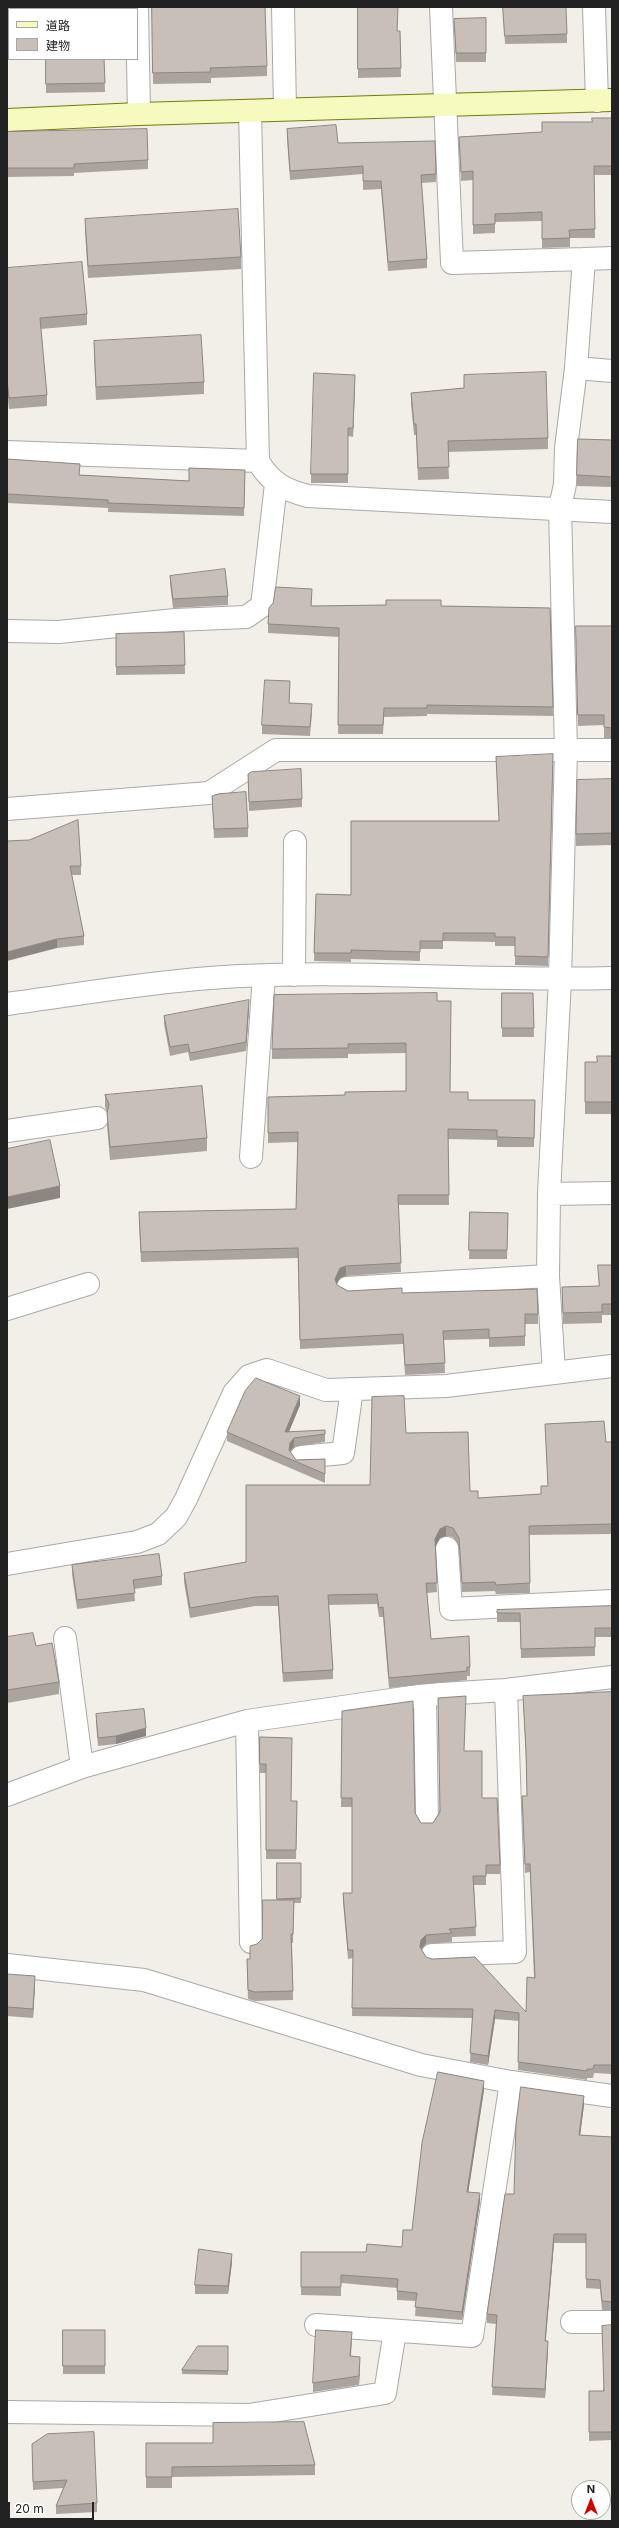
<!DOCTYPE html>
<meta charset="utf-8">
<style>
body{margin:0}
#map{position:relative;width:619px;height:2528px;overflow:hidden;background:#f2efe9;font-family:Inter,"Noto Sans JP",sans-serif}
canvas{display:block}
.frame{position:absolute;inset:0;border:8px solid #222;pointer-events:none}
.legend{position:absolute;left:8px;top:8px;width:130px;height:52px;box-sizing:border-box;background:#fff;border:1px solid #a7a7a7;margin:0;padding:5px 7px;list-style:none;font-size:12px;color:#222}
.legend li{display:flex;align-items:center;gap:8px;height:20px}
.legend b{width:20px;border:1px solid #a7a7a7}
.north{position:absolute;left:571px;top:2480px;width:40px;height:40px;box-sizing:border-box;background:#fff;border:1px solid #a7a7a7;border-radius:50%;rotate:0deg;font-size:11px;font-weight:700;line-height:16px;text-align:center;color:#222}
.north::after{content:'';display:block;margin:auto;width:14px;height:18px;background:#d40000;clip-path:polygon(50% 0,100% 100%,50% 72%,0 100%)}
.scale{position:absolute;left:8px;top:2502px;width:86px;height:18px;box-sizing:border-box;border:2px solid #222;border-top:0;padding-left:5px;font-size:12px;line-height:14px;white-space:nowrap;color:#222;-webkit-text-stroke:3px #fff;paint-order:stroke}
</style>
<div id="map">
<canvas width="619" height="2528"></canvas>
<div class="frame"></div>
<ul class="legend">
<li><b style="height:5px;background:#f7fabf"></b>道路</li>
<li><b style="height:11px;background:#c7bfb8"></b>建物</li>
</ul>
<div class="north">N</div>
<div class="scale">20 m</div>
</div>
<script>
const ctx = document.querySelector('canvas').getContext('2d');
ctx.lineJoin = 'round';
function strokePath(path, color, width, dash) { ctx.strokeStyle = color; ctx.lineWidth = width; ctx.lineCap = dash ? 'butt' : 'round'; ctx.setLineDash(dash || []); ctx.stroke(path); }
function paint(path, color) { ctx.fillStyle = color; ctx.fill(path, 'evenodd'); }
const street = new Path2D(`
 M137,7L139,114
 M283,7L285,109
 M441,7L452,263L584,259
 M594,7L597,101
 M250,111L258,461C270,482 284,490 308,496L612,512
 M576,368L612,371
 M7,452L258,461
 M7,631L59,632L175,620L246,617L262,606L276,484
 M7,809L209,793L276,750H612
 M294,975L295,842
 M7,1004C74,995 142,983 210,978C343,968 478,982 612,978
 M7,1131L97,1118
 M251,1157L264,976
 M549,1194L612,1193
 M347,1288L548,1276
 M7,1309L88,1284
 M554,1373L548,1276L549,1194L560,979L566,751L560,508L565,484L566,448L576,368L584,259L612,258
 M301,1457L343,1453L352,1389
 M447,1548L451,1609L612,1601
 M7,1564L137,1542L158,1534L176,1517L186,1499L234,1393L249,1376L267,1370L326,1390L446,1386L612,1366
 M65,1638L82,1767
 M425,1695L427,1821
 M247,1721L251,1942
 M7,1795L82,1767L247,1721L425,1695L506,1690L612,1677
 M432,1955L515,1952L506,1690
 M7,1965L144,1980L421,2065L511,2082L612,2096
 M572,2322H612
 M316,2325L472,2336L511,2082
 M7,2412L249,2415L385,2393L395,2331`);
const secondary = new Path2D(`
 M7,120L139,114L612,100`);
strokePath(street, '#a9a9a9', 24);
strokePath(secondary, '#707d05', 24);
strokePath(street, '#fff', 22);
strokePath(secondary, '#f7fabf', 22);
paint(new Path2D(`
 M152,7L267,66V76L211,78V83L153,84Z
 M358,7L397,31H400L401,77L358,78Z
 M503,7L567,34V43L505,44Z
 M486,18V62H456L454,19Z
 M46,59H104L105,92L46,93Z
 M612,118V175H594L595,238H570V247L542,248V221L495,222V233L473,234V180L461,181L459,137L542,132Z
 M287,129L338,143L436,174V182L421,183L427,259V268L388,271L381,189L363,190V174L290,180L287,138Z
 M7,132L148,160V169L74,173V176L7,177Z
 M85,219L241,257V269L88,278L85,231Z
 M7,268L87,314V325L41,329L47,395V406L9,409L7,391Z
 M94,341L204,382V394L96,400L94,353Z
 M464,375L548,438V449L448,452L449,479L418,480L416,435H414L411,404V393L464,388Z
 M355,384L353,437L348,436V483H311V474Z
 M612,440V487L577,486V475Z
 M7,459L80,475L189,481L245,470L244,516L108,512V508L7,503Z
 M170,576L228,596V605L173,608L170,584Z
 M312,598L311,606H441L550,608L553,716L427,714V716L384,717L383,734H338L339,637L268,633V624Z
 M612,626V739L604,738V725L578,726L576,636Z
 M184,632L185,674L116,675V634Z
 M290,689L289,703L312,713L310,736L262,734V725Z
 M496,757L553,763L548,966L515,965V946H495V942L443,941V949H420V961L351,959V962L314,961L316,894L351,895L499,821Z
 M248,774L302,799V807L249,811Z
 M612,779V845L576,846V834Z
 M212,796L248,828V837L214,838Z
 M7,841L81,866V875H71L84,936V945L57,948Z
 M502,993H533L534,1037H502Z
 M437,1001L450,1092L468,1100H535L534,1147H497V1140L448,1139L449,1205H398L401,1272L346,1276L340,1278L336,1284L337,1285L348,1291L402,1293L538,1314V1324H525V1346L489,1347V1339L444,1340L445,1373L405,1375L403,1344L300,1349L298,1258L141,1262L139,1222L296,1209L298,1142L268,1143V1097L345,1095L406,1091V1053L348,1054V1058L272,1059V1049Z
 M249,1008L246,1051L190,1061L188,1052L170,1056L164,1024V1016Z
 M612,1056V1114H585V1062H597Z
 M105,1095L207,1138V1151L110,1160L107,1125V1112L105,1107Z
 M470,1212L508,1213L507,1259H469Z
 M612,1265V1315H602V1323L563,1324L562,1287L599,1286Z
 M300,1405L289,1432L325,1430V1442L294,1447L290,1452L296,1460L325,1459V1483L227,1441V1432Z
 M545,1424L606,1442H612V1534L529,1535L530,1593L496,1594L495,1591L462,1592L459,1547L453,1537L446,1536L440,1538L435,1547L437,1592L427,1593L431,1639L470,1667V1676H467V1680L389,1688L383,1617H379L377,1604L329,1605L333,1670V1679L283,1682L278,1606H255L190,1618L184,1582V1573L246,1562L370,1485L406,1433L478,1498L541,1494L548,1486Z
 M72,1565L162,1576V1585L134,1589L135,1601L77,1609L72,1574Z
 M612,1606V1637H595V1656L521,1658L520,1622H497V1610Z
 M7,1637L36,1646L59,1682V1694L7,1703Z
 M612,1692V2074L594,2073L593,2078H587V2080L518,2070L519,2021L495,2019L488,2065L470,2062L472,2018L352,2016L353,1958L348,1959L343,1902V1893H352V1807H341L342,1711L415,1813L421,1823H433L439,1812L464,1751L482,1798L500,1865V1874H486V1885H474L476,1936L452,1937V1942L426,1944L421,1949L426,1957L526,2012L534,1978L530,1872L525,1873L522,1796H527L526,1760L523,1696Z
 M96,1714L146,1736L116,1744L98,1746L96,1722Z
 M260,1737L291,1801H297L296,1859H266V1773H260Z
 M277,1863L301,1898V1903H294L293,1943H292L293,2000L255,2001L248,1999L247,1959H250L257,1944L262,1939L277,1900Z
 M7,1974L35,1985L33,2018L7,2016Z
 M484,2090L468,2192L480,2201L462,2320L415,2316L416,2301L397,2300V2288L341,2283V2296L301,2295V2252H366L402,2247L412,2230Z
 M584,2105L580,2135L612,2137V2310H602L600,2289L586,2288V2243H554L545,2341L548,2350L545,2398L492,2395L496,2324L487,2323V2314L514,2194Z
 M232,2262L228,2294H195V2285Z
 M612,2325V2440L589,2441V2391H603Z
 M63,2330H105V2374H63Z
 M352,2341L351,2356L360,2366L359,2385L313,2392V2383Z
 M228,2346V2375L182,2374V2370Z
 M146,2443L315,2465V2475L172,2477V2488H146Z
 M32,2452L97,2503V2512L56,2514V2506L63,2488L33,2490Z`), '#aba49e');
paint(new Path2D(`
 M355,375V384L353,437V428Z
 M57,939V948L7,961V952Z
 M249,1000V1008L246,1051V1042Z
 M60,1186V1198L7,1209V1197Z
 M346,1266V1276L340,1278L335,1288V1279L340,1268Z
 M300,1396V1405L285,1441V1432Z
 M294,1438V1447L290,1451L289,1450L290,1443Z
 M446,1526V1536L440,1538L435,1548V1539L440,1529Z
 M146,1728V1736L116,1744V1736Z
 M426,1935V1944L421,1949L420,1956V1947L421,1940Z
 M35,1976V1985L33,2018V2009Z
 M495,2010V2019L488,2065V2056Z
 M484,2081V2090L467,2201V2192Z
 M584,2096V2105L579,2144V2135Z
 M480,2193V2201L462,2320V2312Z
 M554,2234V2243L545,2350V2341Z
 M232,2254V2262L228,2294V2286Z
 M548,2341V2350L545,2398V2389Z
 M360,2357V2366L359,2385V2376Z`), '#8b8681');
const building = new Path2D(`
 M152,7H265L267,66L210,68L211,72L153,73Z
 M358,7H398L397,31H400L401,68L358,69Z
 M503,7H566L567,34L505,36Z
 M486,18V53H456L454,19Z
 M46,59H104L105,83L46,84Z
 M592,118H612V166H594L595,229L569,230L570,238L542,239V212L495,214V224L473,225V171L461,172L459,137L542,132V122H592Z
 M336,125L338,143L435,141L436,174L421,175L427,259L388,262L381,181H363V166L290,171L287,129Z
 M147,129L148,160L74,164V168H7V132Z
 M238,209L241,257L88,266L85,219Z
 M82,262L87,314L40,318L47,395L9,398L7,380V268Z
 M201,335L204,382L96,387L94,341Z
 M546,372L548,438L448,441L449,467L418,468L416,424H414L411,393L464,388V375Z
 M314,373L355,375L353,428H348V474H311Z
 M578,439L612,440V477L577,475Z
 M7,459L80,464L79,475L189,481V468L245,470L244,508L108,503V500L7,494Z
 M225,569L228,596L173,599L170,576Z
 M276,587L312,589L311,606L386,605V600H441V606L550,608L553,707L427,705V708H384L383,725H338L339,628L268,624L269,608L273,603Z
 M576,626H612V728L604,727V715H578Z
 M184,632L185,665L116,667V634Z
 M265,680L290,681L289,703L312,704L310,727L262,725Z
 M553,754L548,957L515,956V937H495V933H443V941H420V952L351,950V953H314L316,894L351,895V821H499L496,757Z
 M301,769L302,799L249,802L248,774L251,772Z
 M612,779V833L576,834L577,780Z
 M246,792L248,828L214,829L212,796L218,794Z
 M78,820L81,866H70L84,936L57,939L7,952V841L29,840Z
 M437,993V1001H451L450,1092H468V1100H535L534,1138L497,1137V1130L448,1129L449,1195H398L401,1263L346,1266L340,1268L335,1279L337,1285L348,1291L402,1288V1293L537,1289L538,1314H525V1336L489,1338V1329L443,1331L445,1363L405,1365L403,1334L300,1340L298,1248L141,1252L139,1212L296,1209L298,1132L268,1133V1097L345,1095V1092L406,1091V1043L348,1044V1048L272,1049L274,995Z
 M502,993H533L534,1028H502Z
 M249,1000L246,1042L190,1053L188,1044L170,1047L164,1016Z
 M597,1056H612V1102H585V1062H597Z
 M202,1086L207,1138L110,1147L107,1113L109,1104L105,1095Z
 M50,1140L60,1186L7,1197V1149Z
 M470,1212L508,1213L507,1250H469Z
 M598,1265H612V1304H602V1312L563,1313L562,1287L599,1286Z
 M256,1378L300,1396L285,1432L325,1430V1434L294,1438L290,1443L289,1450L296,1460L325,1459V1474L227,1432L245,1391Z
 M404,1396L406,1433L468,1432L470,1491H478V1498L541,1494V1486H548L545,1424L604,1421L606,1442H612V1524L529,1526L530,1583L496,1585L495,1582L462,1583L459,1538L453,1528L446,1526L440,1529L435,1539L437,1583H426L431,1639L469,1636L470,1667H467V1671L389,1678L383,1607L379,1608L377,1594L328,1595L333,1670L283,1673L278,1596L255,1597L190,1608L184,1573L246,1562V1485H370L372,1397Z
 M159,1554L162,1576L133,1580L135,1593L77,1600L72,1565Z
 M612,1606V1628H595V1647L521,1649L520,1613H497V1610Z
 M33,1633L36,1646L52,1643L59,1682L7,1690V1637Z
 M612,1692V2065H594L593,2069H587V2071L518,2062L519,2013L495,2010L488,2056L470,2053L473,2009L352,2008L353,1950H348L343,1893H352V1798H341L342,1711L413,1701L415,1813L421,1823H433L440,1812L438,1698L466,1696L464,1751H482V1798H497L500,1865H486V1876H473L476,1927L449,1929L452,1933L426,1935L421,1940L420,1947L426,1957L432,1959L475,1957L526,2012L527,1977L535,1978L530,1864H525L522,1796H527L526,1751L523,1696Z
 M144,1709L146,1728L116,1736L98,1738L96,1714Z
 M260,1737L292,1738L291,1801H297L296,1850H266V1764H260Z
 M277,1863H301V1898L277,1899Z
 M263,1900H294L293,1934H291L293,1991L255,1992L248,1990L247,1959H250V1946L257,1944L262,1939Z
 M7,1974L35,1976L33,2009L7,2007Z
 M438,2072L484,2081L467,2192L480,2193L462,2312L415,2307L417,2293L397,2291L398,2279L341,2275V2287H301V2252H366L367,2244L402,2247L403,2230H412L422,2143Z
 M521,2087L584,2096L579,2135L612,2137V2302L602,2301L600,2280L586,2279V2234H554L545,2341H548L545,2389L492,2387L497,2315L487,2314L505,2194H514L516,2124Z
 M199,2249L232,2254L228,2286L195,2285Z
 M612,2325V2432H589V2391H604L602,2326Z
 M63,2330H105V2366H63Z
 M316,2330L352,2332L350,2356L360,2357L359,2376L313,2383Z
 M198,2346H228V2371L182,2370Z
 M304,2422L315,2465L172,2467V2477H146V2443H213V2423Z
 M94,2432L97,2503L56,2506L67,2480L33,2482L32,2444L47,2434Z`);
paint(building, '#c7bfb8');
strokePath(building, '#8b8681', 1);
</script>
